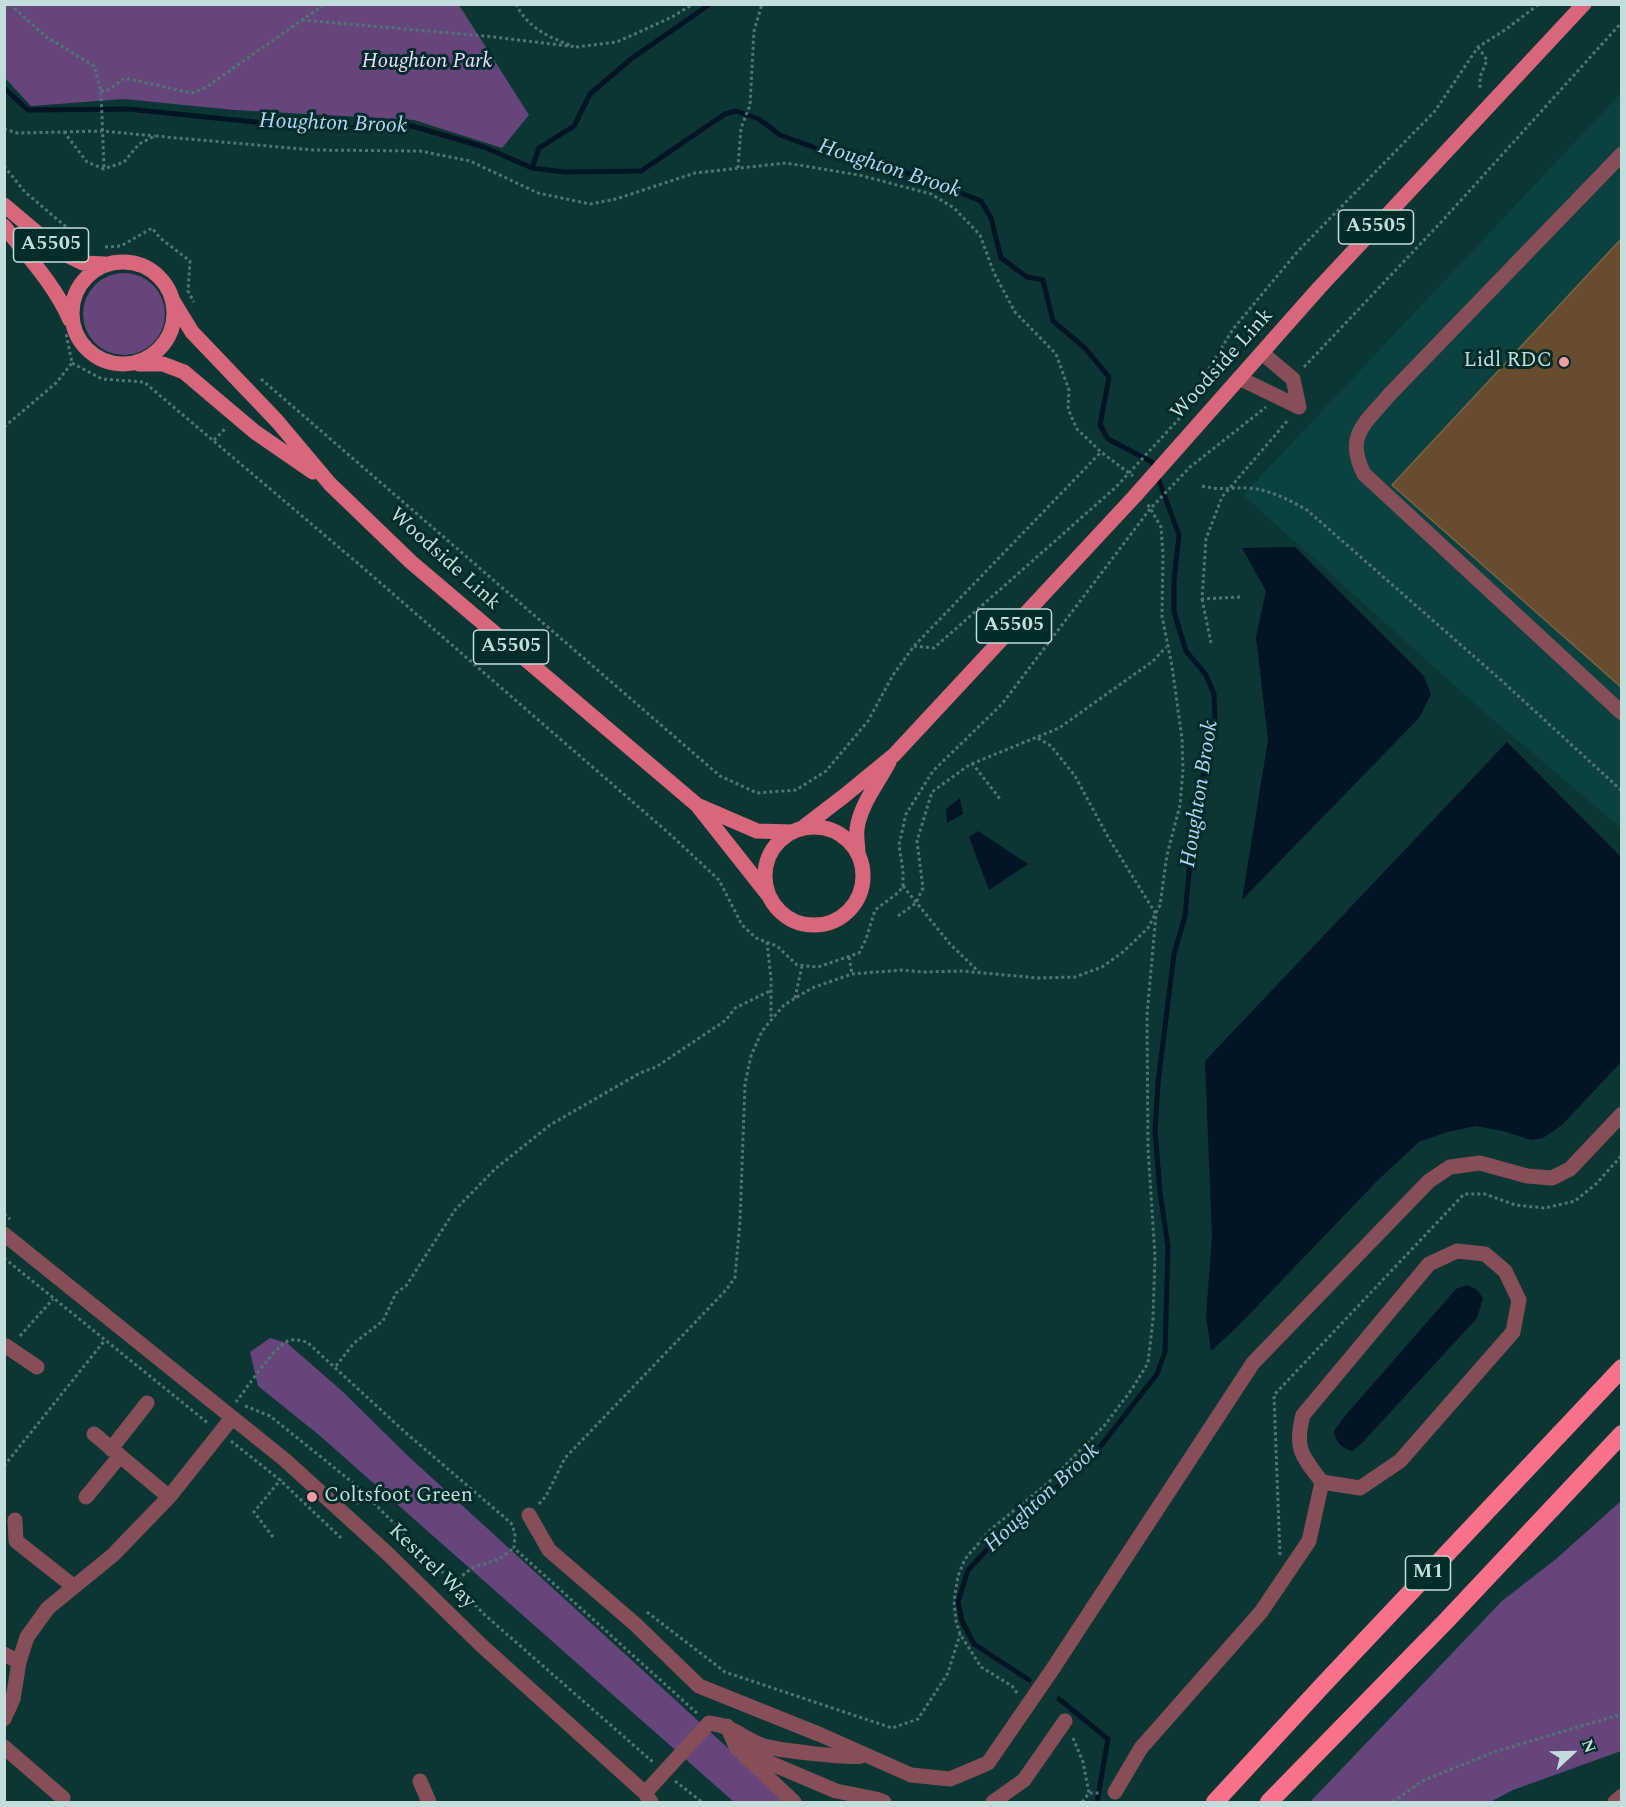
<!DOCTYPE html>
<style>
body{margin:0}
#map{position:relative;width:1626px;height:1807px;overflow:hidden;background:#0b3634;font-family:Spectral,serif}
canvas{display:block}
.frame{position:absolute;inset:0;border:6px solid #c2dddb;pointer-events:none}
.north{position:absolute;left:1542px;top:1723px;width:60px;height:60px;-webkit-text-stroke:4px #002c2a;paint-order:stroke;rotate:68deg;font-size:16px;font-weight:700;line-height:24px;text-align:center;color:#c2dddb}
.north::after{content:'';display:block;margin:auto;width:21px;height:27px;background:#c2dddb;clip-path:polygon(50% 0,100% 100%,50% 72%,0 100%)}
</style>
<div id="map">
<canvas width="1626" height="1807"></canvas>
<div class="frame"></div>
<div class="north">N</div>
</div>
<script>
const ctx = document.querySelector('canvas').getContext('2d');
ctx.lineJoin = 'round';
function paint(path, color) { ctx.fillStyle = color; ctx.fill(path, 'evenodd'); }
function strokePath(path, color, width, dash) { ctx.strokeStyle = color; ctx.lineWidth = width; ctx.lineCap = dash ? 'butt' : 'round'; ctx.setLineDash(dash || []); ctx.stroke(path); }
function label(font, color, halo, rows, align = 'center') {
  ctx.font = font + ' Spectral,serif'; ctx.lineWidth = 6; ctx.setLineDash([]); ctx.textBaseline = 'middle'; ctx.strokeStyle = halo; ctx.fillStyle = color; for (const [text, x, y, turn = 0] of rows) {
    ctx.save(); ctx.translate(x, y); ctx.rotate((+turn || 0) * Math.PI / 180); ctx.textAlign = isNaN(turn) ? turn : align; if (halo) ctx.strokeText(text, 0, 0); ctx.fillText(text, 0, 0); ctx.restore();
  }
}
paint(new Path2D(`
 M1621,93V828L1485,713L1243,495Z`), '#0b413f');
paint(new Path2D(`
 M5,4L459,5L529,115L502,148L414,120L234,110L124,99L31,106L5,78Z
 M83 314a41 41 0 1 1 82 0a41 41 0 1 1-82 0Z
 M270,1338L287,1343L342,1391L408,1456L787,1802H734L319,1435L258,1386L250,1352Z
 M1621,1501V1751L1513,1790L1490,1802H1310L1502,1601L1556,1559Z`), '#66457c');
paint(new Path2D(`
 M1295,547L1423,675L1431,694L1419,718L1242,900L1268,740L1256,637L1266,591L1242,548Z
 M1507,742L1621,857V1062L1562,1125L1543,1138L1531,1140L1503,1131L1476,1126L1447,1132L1419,1142L1379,1179L1238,1326L1211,1351L1206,1316L1212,1237L1205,1061Z
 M960,798L963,814L947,823L946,809Z
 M978,831L1028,864L989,890L969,837Z
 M1467,1285L1476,1289L1483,1298L1477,1318L1362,1443L1352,1451C1341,1447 1336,1444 1334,1431L1344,1417L1456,1289Z`), '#031425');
strokePath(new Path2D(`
 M4,88L28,110L128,109L294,126L348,128L412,126L484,147L532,168L564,172L641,171L725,114L736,111L759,119L780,135L829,153L878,164L925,179L981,201L991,218L1001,258L1027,277L1043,280L1053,321L1085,348L1109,377L1100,425L1108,439L1152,462L1179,535L1174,581V612L1186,651L1206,675L1214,694L1215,718L1206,767L1195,809L1185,916L1174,954L1158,1083L1155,1131L1160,1192L1168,1247L1165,1352L1157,1374L1092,1457L997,1539L968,1570L958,1602L962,1621L974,1644L1029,1680
 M532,168L539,148L574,126L590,94L631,59L710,4
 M1059,1699L1108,1739L1097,1802`), '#031425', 5);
const building = new Path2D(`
 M1622,238V688L1392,485Z`);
paint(building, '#674d2e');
strokePath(building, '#7d6343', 1.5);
strokePath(new Path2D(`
 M10,4L45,36L94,66L101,91L104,169
 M516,4C527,27 548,37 570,45
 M302,20L485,36L577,47
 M576,47L617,42L672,17L693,4
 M1478,47L1487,60L1480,77V89
 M101,91L108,90L125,78L192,93L205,88L325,4
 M4,129L17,133L64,132L87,162L104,169L124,162L139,144L155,136L313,150L420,151L470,161L538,193L590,204L616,199L695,173L786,163L859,175L931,194L954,208L980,235L994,273L1015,312L1056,354L1069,390L1068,409L1077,429L1101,452L1133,476
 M64,132L102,131L155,136
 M4,166L25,192L90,247
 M738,168L741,128L750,105L754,31L762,4
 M105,247L121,246L152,228L160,238L190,261L188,291L194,302
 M72,363L102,379L144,382L361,566L672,836L719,880L742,925L756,938L777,946L797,965L818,967L859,953L866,939L875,910L899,892L903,886V871L899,845L906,814L933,771L1002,704L1150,509L1190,467L1266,407
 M1304,367L1444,219L1622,22
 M261,379L720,776L757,793L796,790L826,771L868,721L893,675L914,646L1101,452
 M4,427L56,383L72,363L66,333
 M214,440L227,427
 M1202,486C1222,491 1231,487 1249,488C1271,490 1289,500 1307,510L1502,681L1622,791
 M1240,597L1202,599L1206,539L1222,497L1289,419
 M1202,599L1211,643
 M914,646L934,648L1116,487L1178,420L1233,329L1298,251L1435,111L1478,47L1505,30L1539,4
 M972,763L1000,799
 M903,886L950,944L979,972
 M898,916L916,903L923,888L917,841L932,792L969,765L1059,728L1153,661L1166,647
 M767,942L771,979V1020
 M849,957L852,974
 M795,998L802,966
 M4,1214L10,1219
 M4,1258L209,1424
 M20,1336L53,1299
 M336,1366L354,1343L383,1321L396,1293L406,1286L455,1210L495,1169L550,1125L640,1073L656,1067L726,1020L735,1008L770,991
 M236,1402C246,1389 275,1346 288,1341C295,1338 301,1341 307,1342L406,1433L511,1523L515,1533L514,1548L698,1714
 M245,1406L270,1416L357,1486L486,1616L654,1763
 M231,1441L280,1480L340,1537L344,1536
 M4,1466L105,1340
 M356,1504L366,1495
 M539,1504L546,1496L565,1458L727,1289L735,1277L740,1221L745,1084L751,1056L762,1031L784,1005L812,988L852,974L865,973L902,970L922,972L962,971L1038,978L1075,977L1102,967L1123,952L1148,928L1160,905L1167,855L1180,805L1183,770L1182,739L1172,666L1162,616L1163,555L1161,527L1147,503
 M273,1537L254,1512L281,1479
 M1280,1555L1274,1395L1464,1194H1485L1515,1205L1545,1208L1575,1201L1597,1183L1622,1155
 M453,1583L472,1568L499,1559L514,1548
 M647,1612L725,1672L892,1728L918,1719L948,1673L960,1634
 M1017,1693L1012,1686L981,1667L960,1634L956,1621L954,1601L958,1576L965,1559L991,1529L1048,1483L1104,1426L1132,1389L1148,1363L1153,1319L1155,1256L1148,1148L1147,1015L1156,914L1108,837L1075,776L1051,746L1036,737
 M1073,1738L1083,1762L1089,1793
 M675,1781L702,1802
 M1082,1802L1089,1793H1101
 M1393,1802L1422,1781L1494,1752L1622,1714`), '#507573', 3, [3, 3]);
strokePath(new Path2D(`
 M1622,154L1390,394C1366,423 1344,435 1364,474L1622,713
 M1262,353L1293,379L1299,407
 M1239,378L1299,407
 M4,1234L285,1460L387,1553L481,1645L645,1793L651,1802
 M1457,1251L1485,1254L1505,1271L1519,1300L1513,1332L1400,1461L1360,1488L1322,1482C1302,1456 1294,1449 1303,1415L1429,1264Z
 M4,1348L6,1346L37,1367
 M94,1434L169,1497
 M111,1449L147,1403
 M86,1497L120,1456
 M529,1515L549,1550L635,1624L699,1686L821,1735L911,1775L950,1779L988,1763L1052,1670L1253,1363L1429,1181L1450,1167L1480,1163L1527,1176L1552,1178L1570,1169L1622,1114
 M15,1520L16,1541L73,1586
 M4,1654L19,1662
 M4,1719L13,1699L19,1662L27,1637L48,1608L113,1555L169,1497L232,1418
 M727,1726L737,1749L836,1791L876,1799L884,1802
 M4,1747L63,1798
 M744,1755L794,1802
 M420,1781L429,1802
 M1115,1792L1141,1748L1261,1612L1309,1541L1322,1482
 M645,1793L709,1723C734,1726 743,1739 764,1746C777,1750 851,1759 861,1756
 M993,1802L1024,1780L1065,1721
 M1615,1802L1622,1796`), '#864e56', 15);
strokePath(new Path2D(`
 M4,205L60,252L83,263L105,264
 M4,226C28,257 55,285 70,320
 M72 313a51 51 0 1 1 102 0a51 51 0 1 1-102 0Z
 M173,301L192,332L277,421L330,484L411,562L697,805L769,896
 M139,364H163L184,372L255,432L313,472
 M699,806L757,831L793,832
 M765 876a49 49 0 1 1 98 0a49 49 0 1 1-98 0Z
 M801,829L844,796L894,755L1134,497L1319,288L1584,4
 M858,854C858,846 856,837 857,829C860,805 878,783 889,762`), '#d9677b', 15);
strokePath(new Path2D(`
 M1215,1802L1322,1686L1622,1368
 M1269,1802L1447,1620L1622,1434`), '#f9708a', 18);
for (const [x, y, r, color] of [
 [1564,362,6,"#f49aa7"],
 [312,1497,6,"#f49aa7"]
]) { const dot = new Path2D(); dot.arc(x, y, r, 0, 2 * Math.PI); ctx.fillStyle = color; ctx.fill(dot); strokePath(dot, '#002c2a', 2); }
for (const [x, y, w] of [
 [1376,227,75],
 [51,245,75],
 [1014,626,75],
 [511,647,75],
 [1428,1573,45]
]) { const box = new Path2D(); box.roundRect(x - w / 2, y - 17, w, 34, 4.5); ctx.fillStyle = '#002c2a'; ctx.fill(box); strokePath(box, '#c2dddb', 1.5); }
label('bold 20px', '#c2dddb', null, [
 ["A5505",1376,227],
 ["A5505",51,245],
 ["A5505",1014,626],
 ["A5505",511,647],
 ["M1",1428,1573]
]);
label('italic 21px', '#efd9ff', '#002c2a', [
 ["Houghton Park",427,63]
]);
label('21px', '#c2dddb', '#002c2a', [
 ["Lidl RDC",1552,362],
 ["Coltsfoot Green",324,1497,"left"]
], 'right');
label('21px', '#c2dddb', '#002c2a', [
 ["Woodside Link",1223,365,-48],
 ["Woodside Link",444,560,42],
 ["Kestrel Way",431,1567,44]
]);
label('italic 22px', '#b4d2f3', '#002c2a', [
 ["Houghton Brook",333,125,2],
 ["Houghton Brook",889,170,18],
 ["Houghton Brook",1201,794,-81],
 ["Houghton Brook",1043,1499,-43]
]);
</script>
